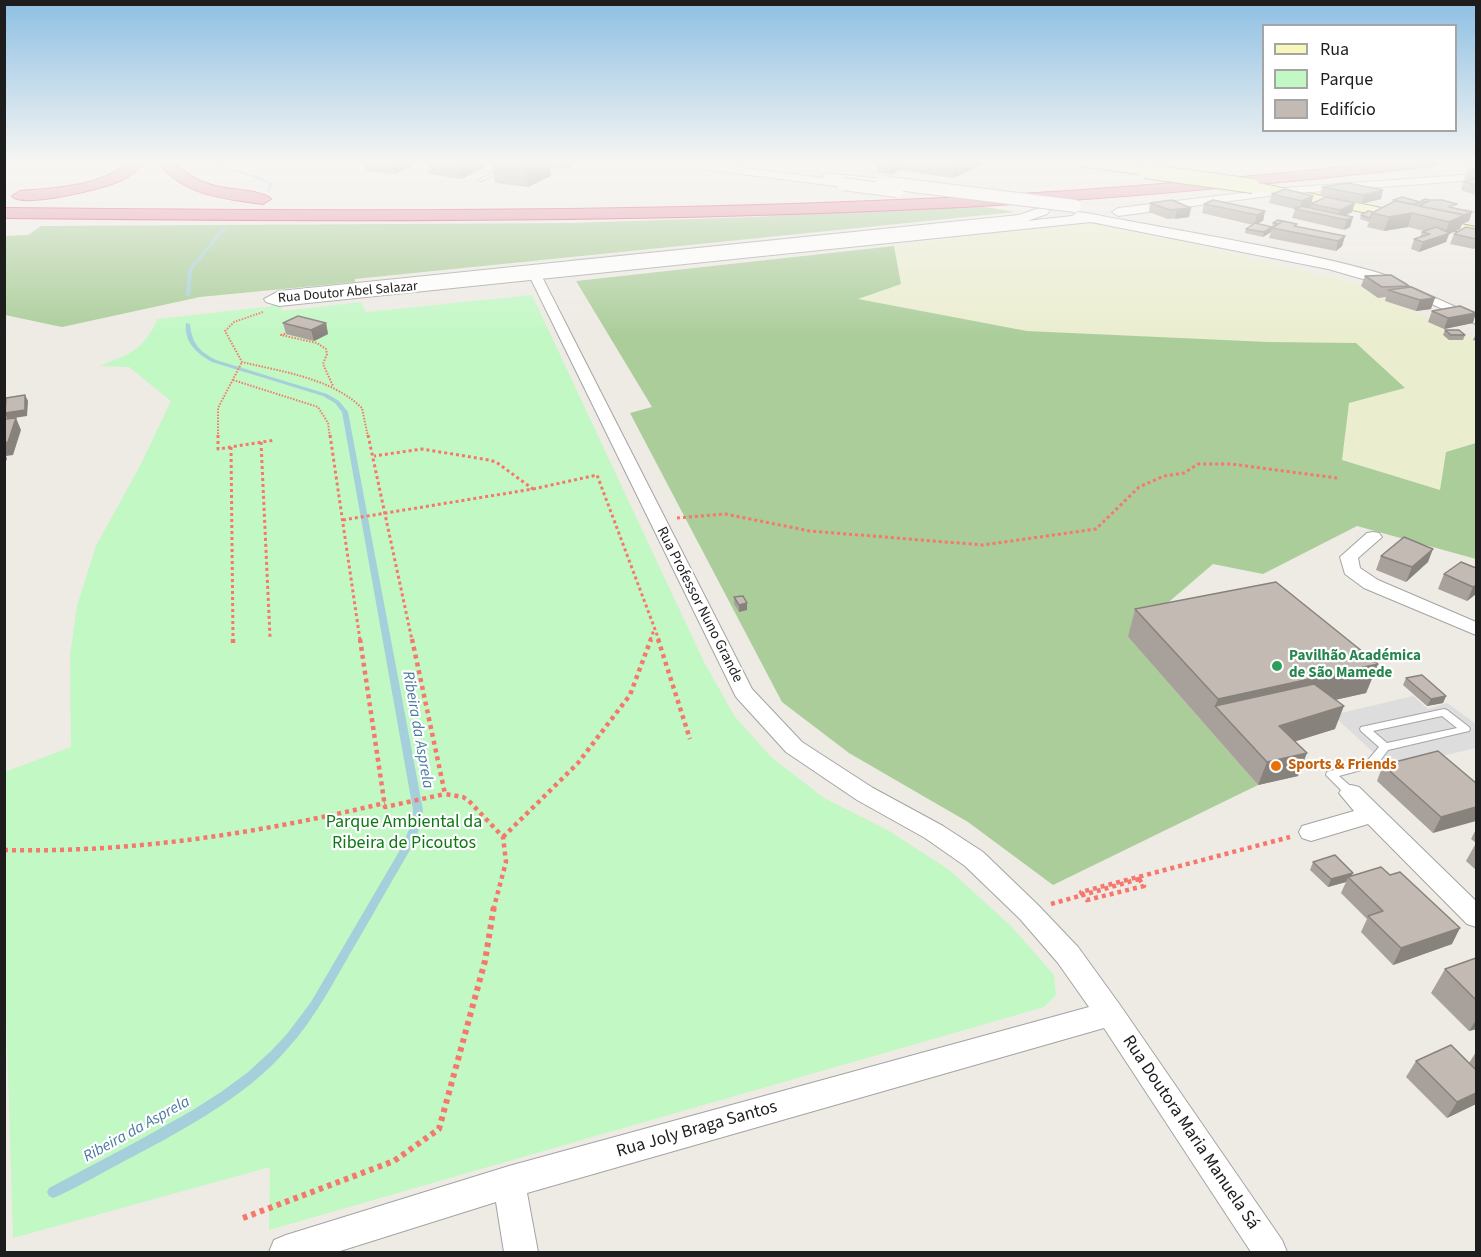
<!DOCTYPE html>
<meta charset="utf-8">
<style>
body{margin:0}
#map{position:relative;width:1481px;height:1257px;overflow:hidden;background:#eeeae4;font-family:"Source Sans 3",sans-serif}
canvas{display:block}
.frame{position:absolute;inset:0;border:6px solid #1d1d1d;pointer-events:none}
.legend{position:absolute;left:1262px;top:24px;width:195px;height:108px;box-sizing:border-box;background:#fff;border:2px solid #a5a5a5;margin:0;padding:8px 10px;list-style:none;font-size:18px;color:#1d1d1d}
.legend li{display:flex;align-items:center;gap:12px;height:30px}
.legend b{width:30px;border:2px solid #a5a5a5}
</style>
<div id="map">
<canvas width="1481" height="1257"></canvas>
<div class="frame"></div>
<ul class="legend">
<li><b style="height:8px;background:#f6f7b8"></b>Rua</li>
<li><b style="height:16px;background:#c1f8c4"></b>Parque</li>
<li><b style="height:16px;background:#c3bab3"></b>Edifício</li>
</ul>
</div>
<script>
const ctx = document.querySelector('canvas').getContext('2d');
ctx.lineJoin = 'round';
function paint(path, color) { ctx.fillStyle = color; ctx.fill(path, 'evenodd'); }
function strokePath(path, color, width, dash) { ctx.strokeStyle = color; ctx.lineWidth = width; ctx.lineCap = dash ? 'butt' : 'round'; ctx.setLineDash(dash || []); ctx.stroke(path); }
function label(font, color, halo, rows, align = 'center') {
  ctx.font = font + ' "Source Sans 3",sans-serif'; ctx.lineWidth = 4.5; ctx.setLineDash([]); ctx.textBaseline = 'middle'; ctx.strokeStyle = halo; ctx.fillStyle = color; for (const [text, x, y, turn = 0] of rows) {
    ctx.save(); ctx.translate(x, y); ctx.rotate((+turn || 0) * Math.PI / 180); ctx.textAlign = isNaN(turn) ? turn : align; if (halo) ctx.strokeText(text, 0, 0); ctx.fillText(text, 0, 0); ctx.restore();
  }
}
paint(new Path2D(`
 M1105,223L1356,283L1476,341V443L1446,452L1440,490L1342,460L1356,343L1268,342L1027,331L857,299L901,284L894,246L1001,232Z`), '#ebedcf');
paint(new Path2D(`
 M974,205L1015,212L355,279V282L200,297L62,327L5,315L4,236L28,235L41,226L569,223L754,217Z
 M894,246L901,284L858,299L1027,331L1268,342L1356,343L1405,388L1349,403L1342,460L1440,490L1446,452L1476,443V559L1357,526L1263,574L1213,564L1128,637L1258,785L1053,885L968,822L849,753L782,702L630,413L652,407L576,281Z`), '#aacd99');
paint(new Path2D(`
 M532,295L704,662L735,717L771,757L824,798L889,831L948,869L1011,926L1054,975L1056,995L1044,1007L269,1230L270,1167L13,1238L5,977V772L71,747L70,655L77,606L96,546L141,464L171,401L129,367L100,366C133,352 141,352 158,319L281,305L282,311L361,302L366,312Z`), '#c1f8c4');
paint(new Path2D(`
 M1004,216L1009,218L573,262L571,259Z
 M1413,696L1428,709L1447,703L1476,724V748L1390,768L1333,715Z`), '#ddd');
paint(new Path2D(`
 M201,162H207L261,177L273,184L269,192H267L269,184L259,179Z
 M224,226L227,227L192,270L190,295L186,296L188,270Z
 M186,323L190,324C192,344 199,351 216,360L327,394L339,401L348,412L423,810L421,825L410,850C390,884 371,918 351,952C332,985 314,1019 289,1047C245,1099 177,1133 117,1165C96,1176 75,1189 53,1198L49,1196L47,1192L49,1188L136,1142L193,1110L221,1092L247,1073L271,1051L287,1034L311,1002L400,850L411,825L413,810L342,412L335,403L323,396L212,362C196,353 184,342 186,323Z`), '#a5d0db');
const service = new Path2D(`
 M516,162H522L481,181L478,180Z
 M1444,709L1447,710L1469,727L1470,729L1469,731L1388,750L1376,766L1339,776L1355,790L1356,793L1355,796H1347L1326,775L1327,772L1368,760L1379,747L1361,731L1360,729L1361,727ZM1442,716L1457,728L1387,743L1373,731Z`);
const minor = new Path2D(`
 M532,266L538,269L752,689L802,742L873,788L943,826L983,852L1038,905L1078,947L1120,1005L1282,1240L1287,1252H1251L1104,1028L527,1193L538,1252H504L496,1202L337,1252H269L274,1240L286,1235L509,1166L1089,1007L1058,963L1020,919L965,866L925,838L857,800L786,752L736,697L526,269Z
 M1411,287L1476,316V324L1407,293V289Z
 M1373,532L1379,533L1382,537L1358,558L1360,568L1378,580L1476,622V635L1364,588L1345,574L1340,557L1367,533Z
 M1351,785L1359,787L1476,901V927L1467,924L1368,824L1311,841L1302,838L1299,832L1302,826L1354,811L1339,793L1343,787Z`);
const tertiary = new Path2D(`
 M668,162H699L823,178V174L827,173L881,179L887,182L881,185L847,182V186L843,187L673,165Z
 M1476,174V180L1283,194L1118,216L1112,212L1118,208L1283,188Z
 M1050,198L1056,202L1047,214L1027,221L1072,216L1078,212L1092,214C1138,224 1389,264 1408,286L1401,290L1328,269L1091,222L279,306L266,302L264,299L279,291L1019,215L1039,208L1046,199Z`);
const secondary = new Path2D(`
 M1073,162C1091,162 1138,160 1151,171L1145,175L1079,166Z
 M1253,182L1476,227V235L1248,189L1247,186L1248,183Z`);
const motorway = new Path2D(`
 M128,162H144C138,170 131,176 122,180C106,188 23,209 12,196L20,191C54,188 102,187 128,162Z
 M158,162H173C185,174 199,182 215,186C228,190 264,190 271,199L263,204C225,199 182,195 158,162Z
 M1390,162H1440L1433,166C1254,186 1075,203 896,210C599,223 302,221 4,218V208C302,211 599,213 897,200C1061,194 1226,180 1390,162Z`);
strokePath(service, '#a4a4a4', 2);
strokePath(minor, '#a4a4a4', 2);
strokePath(tertiary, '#a4a4a4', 2);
strokePath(secondary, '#697108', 2);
strokePath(motorway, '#d42968', 2);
strokePath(new Path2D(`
 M1465,210L1476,212
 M263,312L234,322L225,331L242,362C283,372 331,378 362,408L368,437
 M288,333L281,335L317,343L326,349L327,354L323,364L333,386
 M233,380L318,407L328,423L330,437
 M218,437V408L242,362`), '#f6786d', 2, [1.5, 1.5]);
strokePath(new Path2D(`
 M218,435V449L275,440
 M330,435L360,640
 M368,435L412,640
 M261,442L270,637
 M231,447L233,640
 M533,489L597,475L659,640
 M677,518L725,514L810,531L983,545L1096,529L1139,487L1164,476L1184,473L1198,464H1231L1337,478
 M343,520L533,489L496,462L489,460L422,449L374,456
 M650,640L654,630`), '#f6786d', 3, [3, 3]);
strokePath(new Path2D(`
 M233,639V644
 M360,639L385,807L445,794
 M412,639L445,794L463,797L469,801L503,837L506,862L494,907
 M658,639L690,739
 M503,837L578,763L630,695L651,639
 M4,850C134,853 259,833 385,803
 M1139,879L1144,886L1087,900L1083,895Z
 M1083,895L1081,892L1290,837
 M1051,904L1083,895`), '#f6786d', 4.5, [4, 4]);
strokePath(new Path2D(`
 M243,1218L394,1161L439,1129L485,961L494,906`), '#f6786d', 6, [4.5, 4.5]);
paint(service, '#fff');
paint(minor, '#fff');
paint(tertiary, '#fff');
paint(secondary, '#f6f7b8');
paint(motorway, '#e48da0');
const tertiaryBridge = new Path2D(`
 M881,182L1075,206
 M843,184L897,191`);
const secondaryBridge = new Path2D(`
 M1145,171L1253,186`);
strokePath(tertiaryBridge, '#a4a4a4', 14, []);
strokePath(secondaryBridge, '#697108', 16, []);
strokePath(tertiaryBridge, '#fff', 12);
strokePath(secondaryBridge, '#f6f7b8', 14);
paint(new Path2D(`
 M348,162H422L394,174L366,171L365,166Z
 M427,162H484V168L461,179L428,174Z
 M492,162H580L566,169L550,167L551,176L528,187L495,183Z
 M877,162H989L953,178L899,170L891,175L877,172Z
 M1476,167V195L1461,190L1468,168Z
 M1322,187L1383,190L1381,199L1361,204L1320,196Z
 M1272,194L1313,196L1311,204L1352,212L1345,216L1353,217L1350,227L1344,230L1292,218L1295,209L1269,203Z
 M1393,200L1421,201L1472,212L1469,221L1462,224L1460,229L1449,234L1446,242L1419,252L1411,249L1414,239L1420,237L1422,232L1424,231L1408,227L1384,231L1367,227L1369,222L1360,219L1361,215L1373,212L1393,202Z
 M1150,203L1191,208L1189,217L1168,219L1149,212Z
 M1204,204L1265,211L1263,221L1256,224L1272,227L1273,223L1297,224L1296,227L1345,236L1342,246L1336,251L1269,238L1271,232L1263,237L1245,233L1246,229L1253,225L1202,213Z
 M1476,229V247L1474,249L1450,244L1454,234Z
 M1365,276L1409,286L1408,287L1431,309L1416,311L1385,301L1386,297L1378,298L1361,286Z
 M1432,311L1473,323L1444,329L1428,322Z
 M283,323H326L328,334L314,341L286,334Z
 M1445,330L1465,335L1463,340H1449L1443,335Z
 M1476,334V341L1473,340Z
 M1381,556L1428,562L1406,582L1376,570Z
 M1476,568V594L1467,601L1438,589L1444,574Z
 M734,597L747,603V610L739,612L734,604Z
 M1135,609L1378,664L1366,693L1335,700V729L1295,741L1298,776L1258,785L1128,637Z
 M1406,678L1446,696L1443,703L1427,706L1403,685Z
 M1383,765L1476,783L1433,833L1377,781Z
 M1476,829V870L1466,861L1476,843L1471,839Z
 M1313,862L1352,876L1452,944L1393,965L1361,932L1367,919L1341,893L1346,882L1328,887L1310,870Z
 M1476,958V1029L1469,1031L1431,993L1445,969Z
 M1476,1052V1104L1447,1118L1406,1077L1416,1061L1469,1063Z`), '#a8a09a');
paint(new Path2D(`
 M392,162H422L394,174Z
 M459,162H484V168L461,179Z
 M527,162H550L551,176L528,187L526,163Z
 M565,162H580L566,169Z
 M892,162H899V170L891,175Z
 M955,162H989L953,178Z
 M1383,190L1381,199L1361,204L1364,195Z
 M1313,196L1311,206L1299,210L1302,201Z
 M1355,203L1352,212L1339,218H1337L1340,210Z
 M1191,208L1189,217L1175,219L1177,210Z
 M1265,211L1263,221L1254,225L1257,215Z
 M1472,212L1469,221L1462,224L1460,229L1449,234L1446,242L1419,252L1423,242L1445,234L1449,222Z
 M1412,213L1408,227L1384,231L1389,217Z
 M1353,217L1350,227L1344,230L1347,220Z
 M1272,227L1271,232L1263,237L1264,232Z
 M1345,236L1342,246L1336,251L1338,241Z
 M1435,298L1431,309L1416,311L1420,300Z
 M1476,313L1473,323L1444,329L1448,318Z
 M326,323L328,334L314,341L311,330Z
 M25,395L28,401L27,416L7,419L5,413Z
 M16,418L21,430L13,455L6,456L7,459L4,465V443Z
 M1433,549L1428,562L1406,582L1412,567Z
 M1476,585V594L1467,601L1473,587Z
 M747,603V610L739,612V605Z
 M1378,664L1366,693L1231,723L1215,706L1218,699Z
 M1446,696L1443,703L1427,706L1431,699Z
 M1344,706L1335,729L1271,749L1279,726Z
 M1307,753L1298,776L1258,785L1267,762Z
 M1476,807V821L1433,833L1441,817Z
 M1353,873L1350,879L1348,877L1346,882L1328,887L1331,879Z
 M1460,928L1452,944L1393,965L1401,948Z
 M1476,1020V1029L1469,1031Z
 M1476,1093V1104L1447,1118L1457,1102Z`), '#88827d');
const building = new Path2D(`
 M1476,167V170L1468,168Z
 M1474,179L1476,180V185L1464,182Z
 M1348,183L1383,190L1364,195L1322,187Z
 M1285,189L1313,196L1302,201L1272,194Z
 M1326,197L1355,203L1340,210L1311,204Z
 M1402,197L1420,202L1413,204L1393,200Z
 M1425,199L1431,200L1426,202L1421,201Z
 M1172,200L1191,208L1170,210L1150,203Z
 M1213,200L1265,211L1257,215L1204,204Z
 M1431,200H1442L1457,204L1449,207L1472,212L1464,215L1419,206Z
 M1395,201L1465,215L1449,222L1412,213L1389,217L1372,213Z
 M1301,206L1353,217L1347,220L1295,209Z
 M1368,211L1373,212L1372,213L1370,218L1361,215Z
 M1278,220L1283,221L1278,224L1273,223Z
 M1283,221L1297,224L1294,226L1345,236L1338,241L1272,228Z
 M1255,223L1272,227L1264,232L1246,229Z
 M1436,227L1450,233L1423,242L1414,239L1430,234L1422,232Z
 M1466,227L1476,229V239L1454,234Z
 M1391,275L1409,286L1382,287L1365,276Z
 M1411,287L1435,298L1420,300L1388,290Z
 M1460,306L1476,313L1448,318L1432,311Z
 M298,316L326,323L311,330L283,323Z
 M1445,330H1459L1465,335H1451Z
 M25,395V410L5,413L6,398Z
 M16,418L8,442L4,443L5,419Z
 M1404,537L1433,549L1412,567L1381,556Z
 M1461,562L1476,568V585L1473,587L1444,574Z
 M1276,582L1378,664L1218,699L1135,609Z
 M743,596L747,603L739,605L734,597Z
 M1422,675L1446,696L1431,699L1406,678Z
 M1314,684L1344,706L1279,726L1307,753L1267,762L1215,706Z
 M1438,751L1476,783V807L1441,817L1383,765Z
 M1335,855L1353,873L1331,879L1313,862Z
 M1381,867L1390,875L1400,872L1460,928L1401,948L1368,916L1383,911L1348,877Z
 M1476,958V1000L1445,969Z
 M1451,1045L1476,1070V1093L1457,1102L1416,1061Z`);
paint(building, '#c3bab3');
strokePath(building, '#88827d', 1.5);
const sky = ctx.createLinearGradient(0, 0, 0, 338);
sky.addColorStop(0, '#8dbfe3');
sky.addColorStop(0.48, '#f7f6f3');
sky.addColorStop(1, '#f7f6f300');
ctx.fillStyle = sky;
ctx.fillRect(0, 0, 1481, 338);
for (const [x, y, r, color] of [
 [1277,666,6,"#2e9e5b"],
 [1276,766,6,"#e8710a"]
]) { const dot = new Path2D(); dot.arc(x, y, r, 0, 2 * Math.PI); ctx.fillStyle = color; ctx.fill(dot); strokePath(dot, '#fff', 2); }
label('14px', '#1d1d1d', '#fff', [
 ["Rua Doutor Abel Salazar",348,293,-5]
]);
label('15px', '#1d1d1d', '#fff', [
 ["Rua Professor Nuno Grande",699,605,63]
]);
label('bold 15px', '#27864d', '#fff', [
 ["Pavilhão Académica",1289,657],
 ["de São Mamede",1289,674]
], 'left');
label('bold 15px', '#c56008', '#fff', [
 ["Sports & Friends",1288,766]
], 'left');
label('italic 16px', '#4a79a2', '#fff', [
 ["Ribeira da Asprela",417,730,80],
 ["Ribeira da Asprela",137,1130,-29]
]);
label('18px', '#0e7914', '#fff', [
 ["Parque Ambiental da",404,823],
 ["Ribeira de Picoutos",404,844]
]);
label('18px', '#1d1d1d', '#fff', [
 ["Rua Joly Braga Santos",697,1130,-16],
 ["Rua Doutora Maria Manuela Sá",1190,1133,56]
]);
</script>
